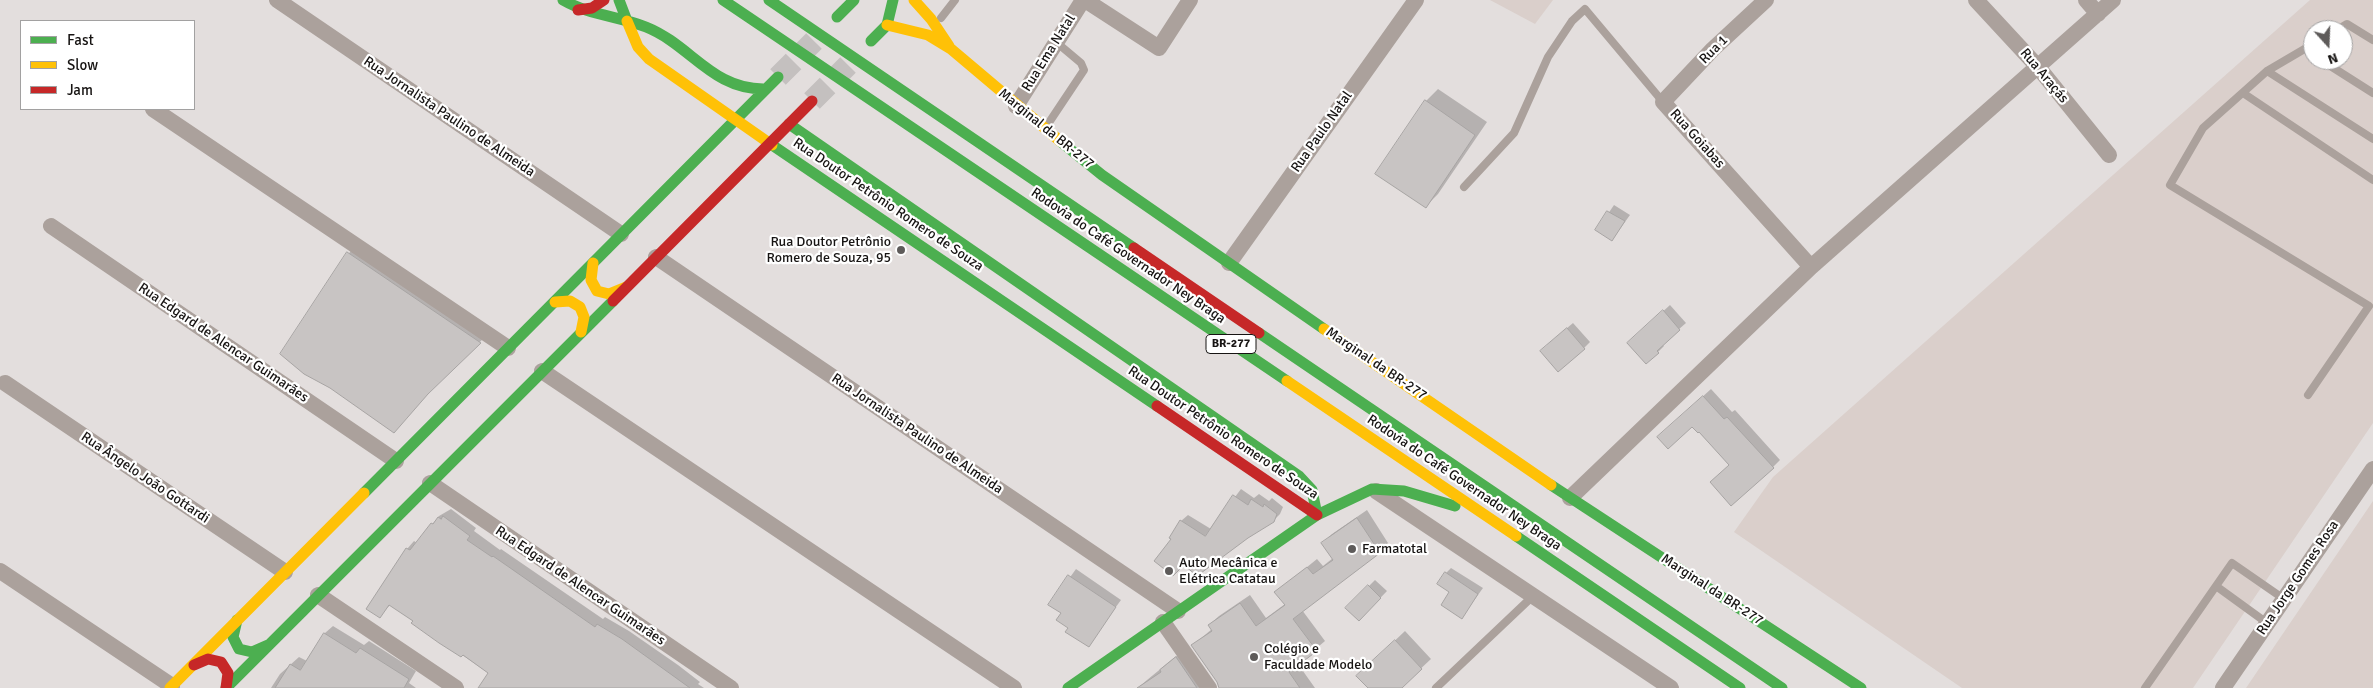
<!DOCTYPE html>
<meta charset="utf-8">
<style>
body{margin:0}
#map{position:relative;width:2373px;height:688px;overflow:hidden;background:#e3dedd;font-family:Signika,sans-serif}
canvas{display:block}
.legend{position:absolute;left:20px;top:20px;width:175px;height:90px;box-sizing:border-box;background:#fff;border:1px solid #a2a1a1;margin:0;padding:6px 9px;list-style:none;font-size:15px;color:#171413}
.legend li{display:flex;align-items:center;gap:10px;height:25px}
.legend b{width:25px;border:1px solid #a2a1a1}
.north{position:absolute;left:2303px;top:20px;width:50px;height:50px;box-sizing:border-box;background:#fff;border:1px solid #a2a1a1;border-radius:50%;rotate:160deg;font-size:14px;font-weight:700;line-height:20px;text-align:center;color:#171413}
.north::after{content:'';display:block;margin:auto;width:18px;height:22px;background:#5e5b5a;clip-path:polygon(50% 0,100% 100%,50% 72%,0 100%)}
</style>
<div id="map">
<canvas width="2373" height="688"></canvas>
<ul class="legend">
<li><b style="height:6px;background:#4caf50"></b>Fast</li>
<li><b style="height:6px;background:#ffc107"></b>Slow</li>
<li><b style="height:6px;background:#c62828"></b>Jam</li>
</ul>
<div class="north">N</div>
</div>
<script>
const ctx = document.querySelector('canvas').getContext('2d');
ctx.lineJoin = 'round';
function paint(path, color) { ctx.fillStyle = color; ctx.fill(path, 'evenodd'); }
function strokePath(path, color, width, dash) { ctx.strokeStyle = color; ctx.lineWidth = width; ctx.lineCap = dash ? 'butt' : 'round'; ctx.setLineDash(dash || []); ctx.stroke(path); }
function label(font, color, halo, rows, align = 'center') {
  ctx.font = font + ' Signika,sans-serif'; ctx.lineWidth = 4.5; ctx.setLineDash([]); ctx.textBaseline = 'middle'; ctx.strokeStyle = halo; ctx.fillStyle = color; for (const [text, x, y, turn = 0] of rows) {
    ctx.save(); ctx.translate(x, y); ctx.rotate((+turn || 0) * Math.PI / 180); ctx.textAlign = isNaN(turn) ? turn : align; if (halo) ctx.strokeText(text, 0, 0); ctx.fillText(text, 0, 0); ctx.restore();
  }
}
paint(new Path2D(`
 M1490,0H1553L1535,24Z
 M2310,0H2373V423L2193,688H1962L1734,532L1773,477ZM2313,30H2343V60H2313Z
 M2373,501V688H2246Z`), '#dacfcb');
paint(new Path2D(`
 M1438,89L1487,122L1438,194L1426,206V101Z
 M1614,205L1630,215L1612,240L1597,230Z
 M354,246L486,336L433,388L282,353Z
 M1670,305L1686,323L1662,344L1664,346L1658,352L1635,337Z
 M1573,323L1590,342L1584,348L1547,345Z
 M1711,389L1732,412L1735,410L1780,460L1773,467L1730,464L1692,425L1666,430Z
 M1241,489L1254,498L1259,494L1269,501L1272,498L1283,507L1280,514L1273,521L1247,537L1173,539L1181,521L1188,515L1211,529Z
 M451,509L476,528L474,531L500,550L501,549L603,619L605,617L629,631L678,665L700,682L698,684L704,688H510L390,605L380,616L407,549L414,541L417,543L439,516Z
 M1367,510L1388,543L1302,610L1325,641L1298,664L1315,688H1219V682L1193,645L1212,629L1209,625L1219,616L1250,595L1266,618L1285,604L1276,592L1317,559L1323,566L1333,558L1323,543L1332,534Z
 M1451,568L1483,588L1462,617L1446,573Z
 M1076,569L1121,600L1088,645L1070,628L1062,613L1050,605Z
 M1375,580L1387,591L1359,620L1347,608Z
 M333,626L364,645L369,641L416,671L409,683L416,688H271L280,674L299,657L307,661L325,633Z
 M1405,631L1431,659L1400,688H1369L1367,667Z
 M1185,649L1217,688H1138L1147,680Z`), '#0003');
const building = new Path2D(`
 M1425,100L1475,135L1426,208L1375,174Z
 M1607,211L1625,221L1612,241L1595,230Z
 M347,252L481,343L428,394L394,433L330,388L304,374L280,354Z
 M1663,310L1680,330L1657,351L1659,353L1646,364L1627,343Z
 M1567,328L1585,349L1558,372L1540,351Z
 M1703,396L1724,419L1727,417L1774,468L1731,506L1710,482L1729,465L1699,432L1698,433L1692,427L1668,449L1657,437Z
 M1233,495L1248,505L1251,499L1263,507L1264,504L1277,514L1274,522L1248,538L1197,576L1184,565L1173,576L1154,561L1171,539L1169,538L1180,520L1205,536Z
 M443,516L470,536L467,540L492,557L493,556L595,627L597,624L622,639L690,688H478L488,673L463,655L461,657L439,643L411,623L413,621L389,605L380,618L366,609L406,548L410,550L431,523L433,524L438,517L441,519Z
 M1357,518L1380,553L1293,619L1317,651L1289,672L1300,688H1219L1217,682L1191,645L1212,631L1208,625L1240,603L1256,626L1285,605L1274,592L1307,567L1313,574L1333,560L1321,543Z
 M1445,572L1478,594L1462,619L1441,605L1449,592L1437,584Z
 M1068,575L1116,607L1089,647L1065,632L1068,628L1056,620L1061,613L1048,605Z
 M1368,585L1381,598L1359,621L1345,608Z
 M324,633L356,653L360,648L409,679L404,688H275L290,664L300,670Z
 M1395,640L1422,669L1402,688H1368L1356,676Z
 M1176,657L1197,688H1137L1161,672L1160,670Z`);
paint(building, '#c8c4c3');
strokePath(building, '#a7a4a3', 1);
strokePath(new Path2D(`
 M778,77L814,41
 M812,101L848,65`), '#c4c0bf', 22, [22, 11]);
strokePath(new Path2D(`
 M941,18L955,0
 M2337,30L2347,24L2373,40
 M2321,60L2373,93
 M2267,71L2373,139
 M2243,93L2373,180
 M1046,127L1084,70L1081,63L1056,42
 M1464,187L1514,133L1548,57L1572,21L1585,9L1663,102
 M2308,395L2369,306L2170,185L2203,128L2267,71L2313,44
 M2216,586L2267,623
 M1436,688L1533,596
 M2145,688L2232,563L2284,599`), '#aba19c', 8);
strokePath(new Path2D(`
 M277,0L621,234
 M1085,0L1159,48L1190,0
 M1766,0L1713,49L1663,102L1811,267
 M1976,0L2038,67L2109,155
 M2086,0L2098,14
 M1016,106L1083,0
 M153,109L508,348
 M51,226L396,461
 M656,257L1178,611
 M1229,263L1416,0
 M542,371L1014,688
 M5,383L285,572
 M430,483L731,688
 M1376,491L1671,688
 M1570,498L1811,267L2113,0
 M0,571L172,686
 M318,595L456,688
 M1163,622L1209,688
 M2223,688L2373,469`), '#aba19c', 16);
strokePath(new Path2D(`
 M563,0C589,15 618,16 646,27C691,45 712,90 765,89
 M619,0L627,21
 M723,0L1287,381
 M769,0L1134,248
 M837,17L854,0
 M871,41L887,25L893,0
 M789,124L1299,476L1312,490L1317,515
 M1060,141L1102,175L1324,329
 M772,145L1157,406
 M1259,333L1782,688
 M1551,485L1861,688
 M1372,489L1404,491L1455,506
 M364,493L778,77
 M1516,536L1740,688
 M237,620L233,637L239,649L252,652L268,645
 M226,688L613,301
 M1068,688L1317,515L1372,489`), '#4caf50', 11);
strokePath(new Path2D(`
 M914,0L931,19L949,46
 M627,21L638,47L649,59L772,145
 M887,25L928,35L951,49L1060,141
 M593,263L591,280L597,291L609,294L626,287
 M555,302L570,301L580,307L584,317L581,332
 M1324,329L1551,485
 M1287,381L1516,536
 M170,688L364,493`), '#ffc107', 11);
strokePath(new Path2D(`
 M578,10L592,8L604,0
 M1134,248L1259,333
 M613,301L812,101
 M1157,406L1317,515
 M194,665L208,659L221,662L228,673L226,688`), '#c62828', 11);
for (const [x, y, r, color] of [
 [901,250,5,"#5e5b5a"],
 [1352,549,5,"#5e5b5a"],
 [1169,571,5,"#5e5b5a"],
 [1254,657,5,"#5e5b5a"]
]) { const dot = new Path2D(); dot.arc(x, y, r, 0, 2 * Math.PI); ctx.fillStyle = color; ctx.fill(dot); strokePath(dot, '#fff', 2); }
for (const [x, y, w] of [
 [1231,344,50]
]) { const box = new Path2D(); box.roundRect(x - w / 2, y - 9.5, w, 19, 4); ctx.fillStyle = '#fff'; ctx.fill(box); strokePath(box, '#171413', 1); }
label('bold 12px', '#171413', null, [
 ["BR-277",1231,344]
]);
label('14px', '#171413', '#fff', [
 ["Rua 1",1714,50,-45],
 ["Rua Ema Natal",1049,53,-58],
 ["Rua Araçás",2044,76,50],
 ["Rua Jornalista Paulino de Almeida",449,117,34],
 ["Marginal da BR-277",1046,129,39],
 ["Rua Paulo Natal",1322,132,-55],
 ["Rua Goiabas",1697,139,48],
 ["Rua Doutor Petrônio Romero de Souza",888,205,34],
 ["Rodovia do Café Governador Ney Braga",1128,256,34],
 ["Rua Edgard de Alencar Guimarães",223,343,34],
 ["Marginal da BR-277",1376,364,34],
 ["Rua Doutor Petrônio Romero de Souza",1223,433,34],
 ["Rua Jornalista Paulino de Almeida",917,434,34],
 ["Rua Ângelo João Gottardi",145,478,34],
 ["Rodovia do Café Governador Ney Braga",1464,483,34],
 ["Rua Jorge Gomes Rosa",2298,578,-56],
 ["Rua Edgard de Alencar Guimarães",580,586,34],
 ["Marginal da BR-277",1712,590,33]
]);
label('14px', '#171413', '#fff', [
 ["Rua Doutor Petrônio",891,242,"right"],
 ["Romero de Souza, 95",891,258,"right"],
 ["Farmatotal",1362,549],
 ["Auto Mecânica e",1179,563],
 ["Elétrica Catatau",1179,579],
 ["Colégio e",1264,649],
 ["Faculdade Modelo",1264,665]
], 'left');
</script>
